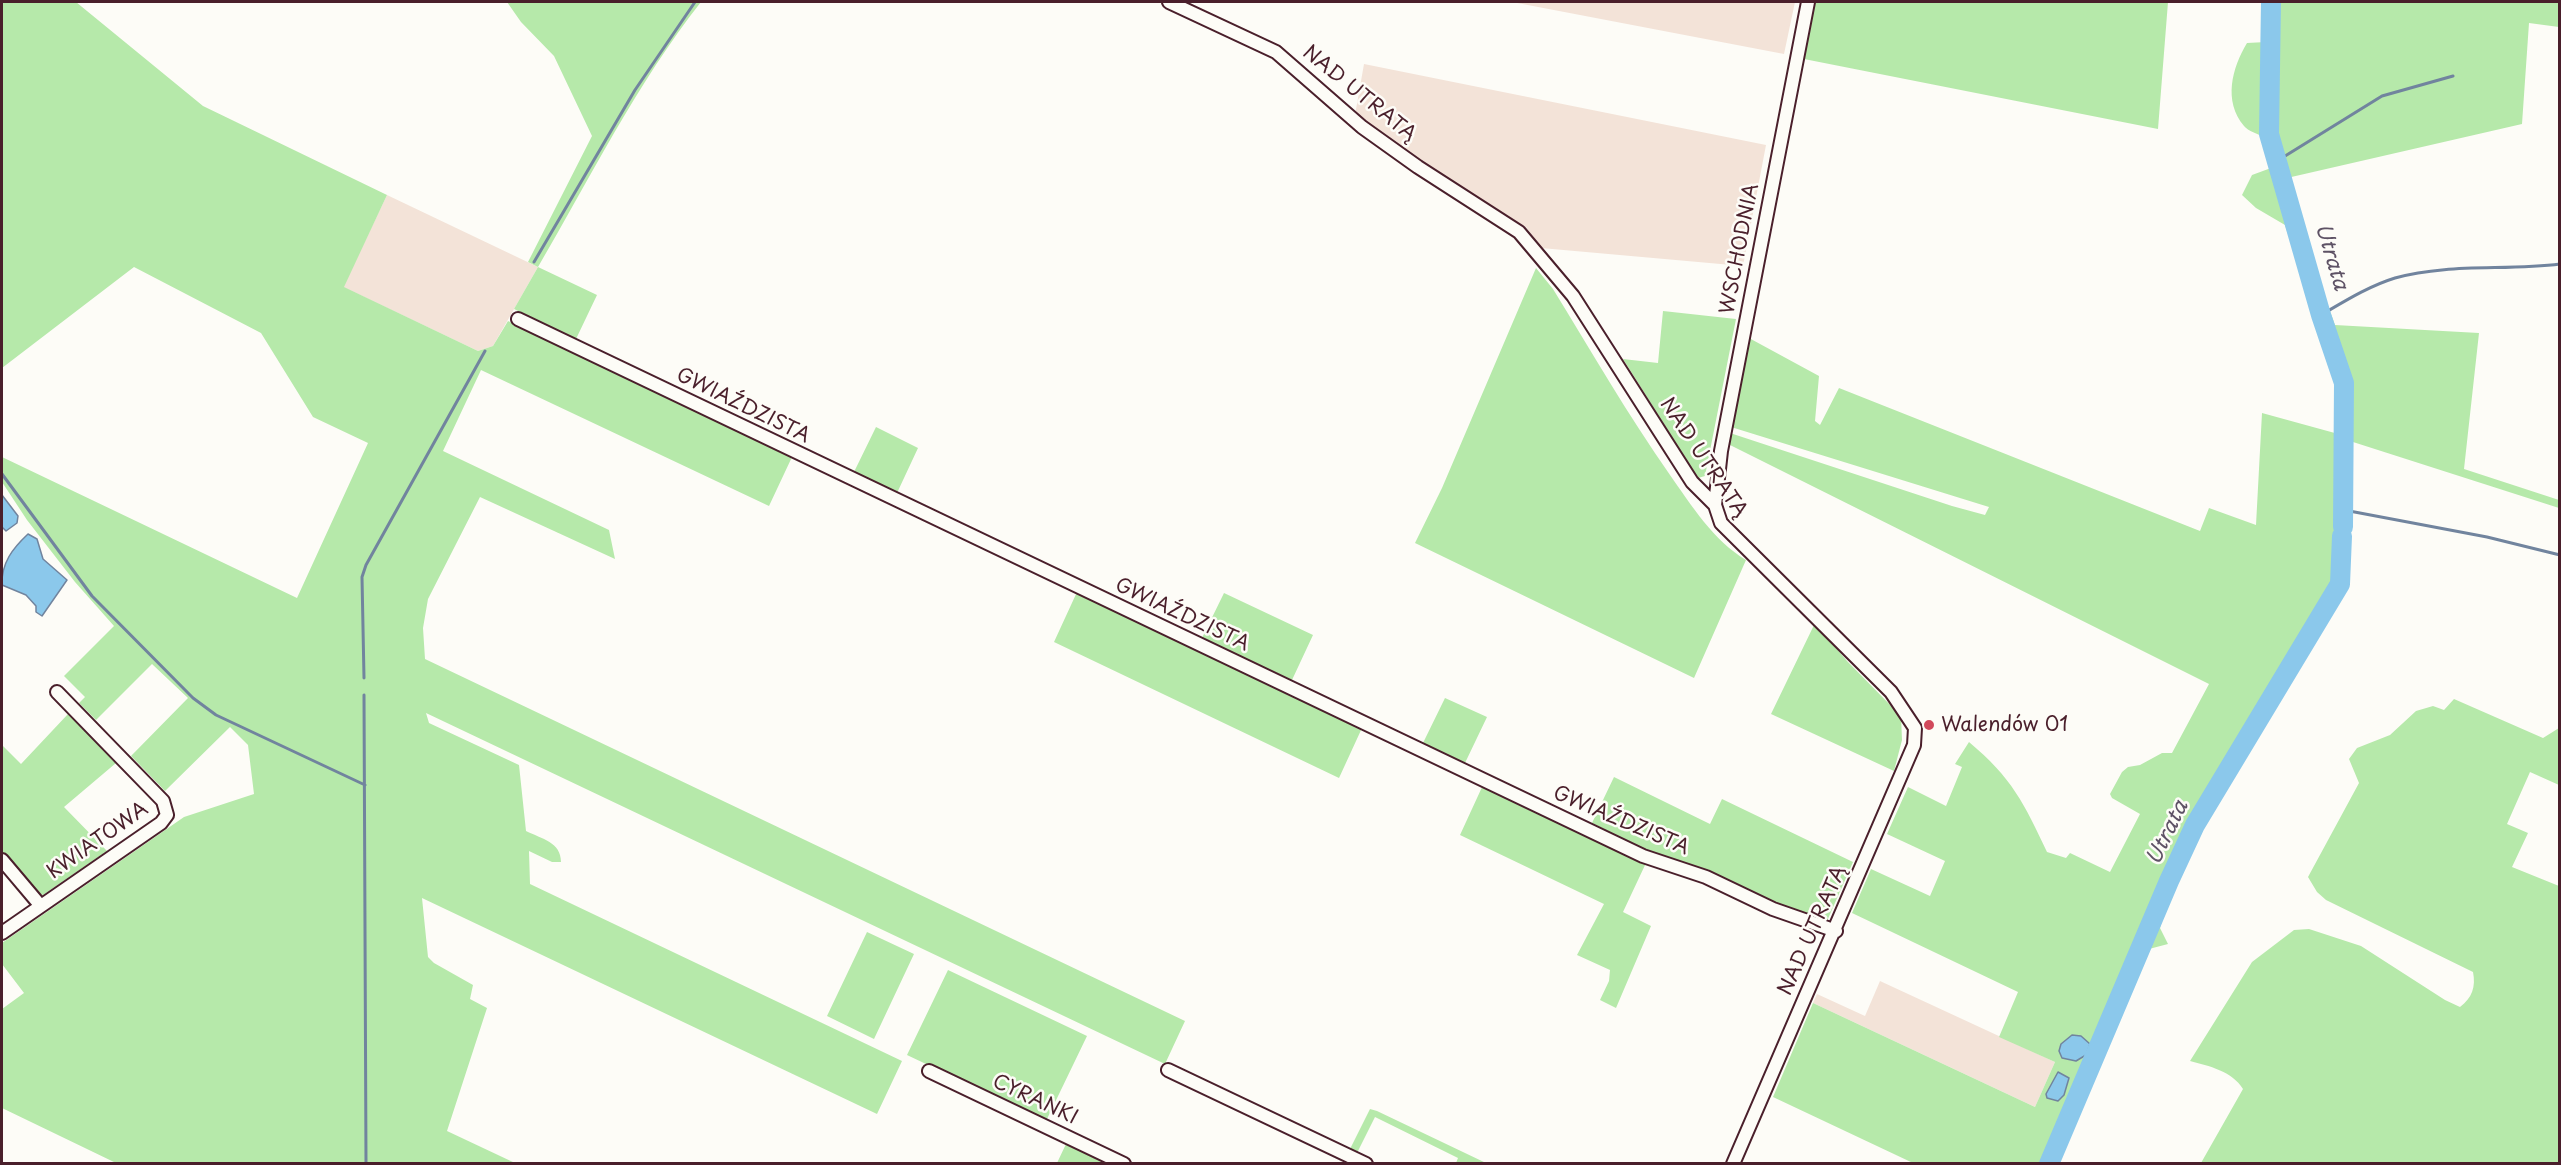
<!DOCTYPE html>
<meta charset="utf-8">
<style>
body{margin:0}
#map{position:relative;width:2561px;height:1165px;overflow:hidden;background:#fdfcf7;font-family:"Playpen Sans",sans-serif}
canvas{display:block}
.frame{position:absolute;inset:0;border:3px solid #4a1f2b;pointer-events:none}
</style>
<div id="map">
<canvas width="2561" height="1165"></canvas>
<div class="frame"></div>
</div>
<script>
const ctx = document.querySelector('canvas').getContext('2d');
ctx.lineJoin = 'round';
function paint(path, color) { ctx.fillStyle = color; ctx.fill(path, 'evenodd'); }
function strokePath(path, color, width, dash) { ctx.strokeStyle = color; ctx.lineWidth = width; ctx.lineCap = dash ? 'butt' : 'round'; ctx.setLineDash(dash || []); ctx.stroke(path); }
function label(font, color, halo, rows, align = 'center') {
  ctx.font = font + ' "Playpen Sans",sans-serif'; ctx.lineWidth = 5; ctx.setLineDash([]); ctx.textBaseline = 'middle'; ctx.strokeStyle = halo; ctx.fillStyle = color; for (const [text, x, y, turn = 0] of rows) {
    ctx.save(); ctx.translate(x, y); ctx.rotate((+turn || 0) * Math.PI / 180); ctx.textAlign = isNaN(turn) ? turn : align; if (halo) ctx.strokeText(text, 0, 0); ctx.fillText(text, 0, 0); ctx.restore();
  }
}
paint(new Path2D(`
 M1512,2H1795L1784,54Z
 M1364,64L1766,145L1743,266L1541,248L1526,227L1449,182L1355,115Z
 M387,195L538,267L493,346L478,351L343,287Z
 M1880,981L2055,1062L2035,1107L1813,1003L1817,994L1865,1016Z`), '#f3e3d8');
paint(new Path2D(`
 M2,2H76L203,106L387,195L344,287L478,351L493,346L508,321L792,457L769,506L481,370L443,451L609,530L615,559L480,497L428,599L423,628L425,659L1185,1021L1165,1064L426,713L429,723L519,765L526,831C542,839 561,842 561,862H552L529,851L530,884L902,1061L877,1114L422,898L428,957L434,963L473,985L470,999L487,1008L447,1131L515,1163H116L2,1108V1009L24,993L2,964V943L184,817L254,794L248,745L230,727L165,791L131,756L188,698L152,664L96,720L79,703L85,697L64,676L114,626L75,582L27,520L2,482V457L297,598L368,443L313,417L261,333L134,267L2,368Z
 M507,2H701C637,83 590,178 538,267L597,295L576,339L514,309L538,267L528,262L592,136L554,56L521,22Z
 M1815,2H2168L2158,129L1804,59Z
 M2268,2H2559V27L2529,23L2522,124L2287,178L2304,241L2335,325L2479,333L2464,469L2559,500V508L2353,442L2344,586L2201,828L2166,905L2160,928L2168,944L2149,949L2056,1163H1913L1773,1097L1813,1003L2035,1107L2055,1062L1999,1037L2018,992L1852,913L1871,869L1930,896L1945,861L1887,834L1908,787L1946,806L1962,767L1955,764L1969,742C2012,778 2024,803 2047,852L2066,858L2070,853L2110,872L2140,814L2112,798L2110,794L2122,772L2128,767L2140,765L2162,753H2172L2209,684L1728,444L1730,433L1952,506L1985,515L1989,507L1731,427L1749,338L1819,376L1815,421L1820,425L1839,388L2200,531L2209,508L2256,525L2262,413L2342,435L2338,385L2285,225L2256,208L2242,195L2252,175L2271,168L2264,137C2258,134 2248,131 2244,126C2223,101 2232,68 2247,43L2266,42Z
 M1536,268L1553,289C1591,351 1628,415 1670,475C1691,505 1714,541 1746,560L1694,678L1415,543L1442,488Z
 M1663,311L1736,319L1705,476L1698,478L1623,359L1658,363Z
 M876,427L918,448L897,493L854,472Z
 M1077,592L1362,728L1339,778L1054,642Z
 M1224,593L1313,635L1292,680L1202,638Z
 M1815,623L1847,661L1901,716L1902,740L1894,771L1771,714Z
 M1445,698L1487,717L1465,763L1423,743Z
 M2454,699L2543,738L2559,728V785L2530,772L2507,824L2528,833L2512,867L2559,886V1163H2201L2243,1089C2232,1071 2209,1066 2190,1061L2252,962L2294,930L2309,929L2361,946L2445,1000L2460,1007C2472,998 2476,987 2473,972L2326,900L2317,892L2308,877L2359,783L2349,759L2357,748L2390,735L2416,711L2433,706L2444,710Z
 M68,714L116,763L64,807L107,851L43,895L37,893L2,851V745L21,764Z
 M1614,777L1710,824L1722,799L1853,862L1827,921L1802,916L1635,845L1592,823Z
 M1483,785L1646,863L1623,912L1651,926L1616,1008L1600,1000L1609,981L1610,970L1577,955L1604,904L1460,835Z
 M867,932L914,954L874,1039L827,1016Z
 M948,970L1087,1036L1046,1121L907,1055Z
 M1370,1109L1377,1111L1486,1163H1456L1458,1158L1375,1117L1356,1155L1349,1151Z
 M1066,1144L1107,1163H1057Z`), '#b6e9aa');
const water = new Path2D(`
 M2,495L18,516L17,523L6,531L2,527Z
 M28,534L37,539L43,559L67,580L42,616L36,612V606L26,595L2,585C1,563 13,548 28,534Z
 M2072,1035L2081,1036L2090,1044L2086,1055L2076,1061L2062,1058L2059,1051L2061,1044Z
 M2058,1072L2069,1078L2064,1095L2058,1101L2047,1098L2046,1094Z`);
paint(water, '#8bc8eb');
strokePath(water, '#71849e', 1.5);
strokePath(new Path2D(`
 M2277,161L2382,96L2453,76
 M534,262L635,90L695,2
 M2321,315C2345,301 2369,286 2395,278C2448,263 2506,271 2560,264
 M2,474L92,596L193,698L216,715L365,785
 M2344,510L2487,537L2560,555
 M364,678L362,577L366,565L485,351
 M364,695L366,1164`), '#71849e', 3);
strokePath(new Path2D(`
 M2271,2L2269,134L2321,315L2344,383L2343,527
 M2049,1164L2169,881L2195,825L2340,584L2342,536`), '#8bc8eb', 20);
const street = new Path2D(`
 M1169,2L1276,52L1362,127L1418,167L1519,232L1573,296L1692,482L1715,505L1721,523L1891,692L1915,728L1914,745L1733,1164
 M518,319L1643,856L1706,877L1773,909L1836,931
 M1715,505L1721,451L1808,2
 M2,860L40,905
 M2,933L161,823L167,815L163,801L57,692
 M1168,1070L1366,1164
 M929,1071L1124,1164`);
strokePath(street, '#4a1f2b', 16);
strokePath(street, '#fdfcf7', 12);
for (const [x, y, r, color] of [
 [1929,725,6,"#d1495b"]
]) { const dot = new Path2D(); dot.arc(x, y, r, 0, 2 * Math.PI); ctx.fillStyle = color; ctx.fill(dot); strokePath(dot, '#fdfcf7', 2); }
label('20px', '#4a1f2b', '#fdfcf7', [
 ["NAD UTRATĄ",1359,94,39],
 ["WSCHODNIA",1740,249,-79],
 ["GWIAŹDZISTA",743,406,26],
 ["NAD UTRATĄ",1703,458,56],
 ["GWIAŹDZISTA",1182,615,25],
 ["GWIAŹDZISTA",1621,821,23],
 ["KWIATOWA",98,841,-35],
 ["NAD UTRATĄ",1813,931,-66],
 ["CYRANKI",1035,1100,25]
]);
label('20px', '#4a1f2b', '#fdfcf7', [
 ["Walendów 01",1941,725]
], 'left');
label('italic 21px', '#5e5265', '#fdfcf7', [
 ["Utrata",2331,257,73],
 ["Utrata",2168,833,-64]
]);
</script>
